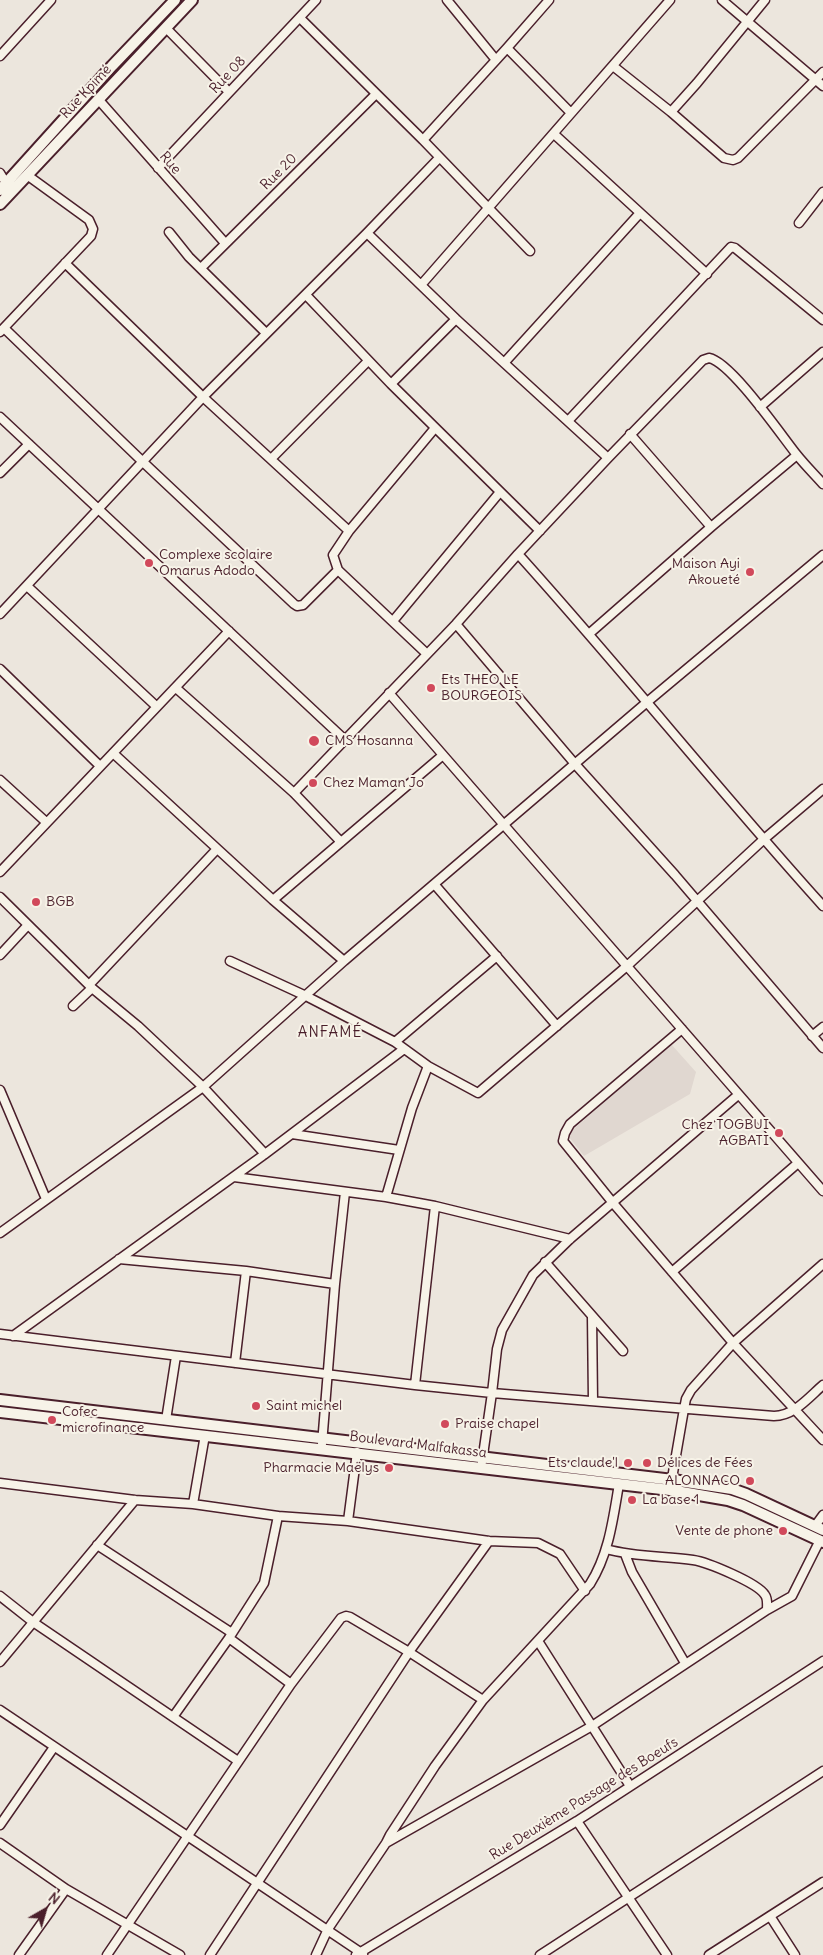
<!DOCTYPE html>
<meta charset="utf-8">
<style>
body{margin:0}
#map{position:relative;width:823px;height:1955px;overflow:hidden;background:#ece6dd;font-family:Delius,sans-serif}
canvas{display:block}
.north{position:absolute;left:20px;top:1885px;width:50px;height:50px;-webkit-text-stroke:4px #f7f3e8;paint-order:stroke;rotate:38deg;font-size:14px;font-weight:700;line-height:20px;text-align:center;color:#4a1f2b}
.north::after{content:'';display:block;margin:auto;width:18px;height:22px;background:#4a1f2b;clip-path:polygon(50% 0,100% 100%,50% 72%,0 100%)}
</style>
<div id="map">
<canvas width="823" height="1955"></canvas>
<div class="north">N</div>
</div>
<script>
const ctx = document.querySelector('canvas').getContext('2d');
ctx.lineJoin = 'round';
function paint(path, color) { ctx.fillStyle = color; ctx.fill(path, 'evenodd'); }
function strokePath(path, color, width, dash) { ctx.strokeStyle = color; ctx.lineWidth = width; ctx.lineCap = dash ? 'butt' : 'round'; ctx.setLineDash(dash || []); ctx.stroke(path); }
function label(font, color, halo, rows, align = 'center') {
  ctx.font = font + ' Delius,sans-serif'; ctx.lineWidth = 4; ctx.setLineDash([]); ctx.textBaseline = 'middle'; ctx.strokeStyle = halo; ctx.fillStyle = color; for (const [text, x, y, turn = 0] of rows) {
    ctx.save(); ctx.translate(x, y); ctx.rotate((+turn || 0) * Math.PI / 180); ctx.textAlign = isNaN(turn) ? turn : align; if (halo) ctx.strokeText(text, 0, 0); ctx.fillText(text, 0, 0); ctx.restore();
  }
}
paint(new Path2D(`
 M671,1044L696,1072L690,1094L584,1156L569,1137V1133Z`), '#e0d7d0');
const minor = new Path2D(`
 M447,0L496,60
 M722,0L823,86
 M300,18L423,140L530,251
 M166,28L229,92
 M507,48L571,113
 M0,56L51,0
 M613,66L671,112L724,158L733,160L738,158L823,72
 M98,99L225,243
 M671,112L697,83L765,0
 M554,134L707,274
 M423,140L507,48L549,0
 M158,168L316,0
 M0,173L6,183
 M799,223L823,192
 M169,232L189,257L266,333
 M367,233L456,319L608,458
 M65,263L203,397L349,531
 M201,268L376,94
 M421,285L670,0
 M306,295L391,384L540,531
 M4,328L143,462L294,604L297,606L303,605L338,570
 M0,332L91,236L93,229L89,220L27,175
 M504,363L640,213
 M391,384L456,319
 M760,407L823,352
 M0,417L344,739
 M568,421L731,247L735,248L823,320
 M630,434L711,527
 M271,459L368,361
 M0,473L29,444
 M518,554C622,669 719,791 823,906
 M27,586L156,706
 M0,614L203,397L367,233L439,158
 M393,621L500,492
 M456,624L575,764L675,875L823,1048
 M590,633L711,527L797,455
 M427,654L338,570L333,555L349,531L435,428
 M0,669L100,766
 M176,688L294,793L341,842
 M389,693L823,1191
 M113,753L273,900L344,961
 M0,780L46,822
 M294,793L456,624L518,554L608,458L703,360L709,358C731,362 781,435 797,455C805,465 814,474 823,484
 M0,872L229,631
 M435,885L557,1026
 M0,897L92,988L138,1026L203,1087L265,1154
 M273,900L443,755
 M0,955L27,926
 M230,961L306,996L395,1042L428,1066L478,1093L627,966L763,840L823,789
 M89,985L217,849
 M73,1006L92,988
 M682,1029L570,1124L565,1133L563,1141L613,1203L733,1343L823,1440
 M812,1036L823,1027
 M395,1042L497,956
 M0,1090L46,1199
 M292,1134L399,1150
 M234,1177L386,1197L435,1206L570,1239
 M386,1197L412,1108L428,1066
 M0,1233L203,1087L344,961L646,703L823,555
 M119,1259L246,1271L335,1284
 M545,1262L623,1351
 M672,1272L798,1163
 M592,1316L593,1401
 M0,1334L415,1385L492,1393L774,1416C794,1416 809,1397 823,1385
 M13,1336L265,1154L404,1049
 M235,1363L246,1271
 M415,1385L435,1206
 M166,1420L176,1356
 M322,1444L335,1284L345,1192
 M482,1462L492,1393L497,1349L502,1330L533,1275L570,1239L738,1095
 M0,1483L135,1500L193,1504L278,1516L348,1521L489,1541L538,1543L560,1554L585,1591
 M670,1490L684,1409L686,1399L691,1390L733,1343L823,1264
 M193,1504L205,1435
 M348,1521L357,1452
 M815,1526L823,1515
 M97,1545L232,1633
 M625,1554L632,1572L685,1663
 M0,1596L33,1622L238,1761
 M767,1610L792,1596L820,1540
 M229,1638L291,1684
 M538,1641L630,1786
 M0,1662L135,1500
 M0,1710L363,1954
 M173,1717L229,1638L264,1583L278,1516
 M577,1821L667,1955
 M0,1825L54,1747
 M0,1843L66,1889L180,1955
 M386,1843L592,1726L767,1610C767,1605 768,1599 765,1595C758,1583 707,1562 693,1560C664,1556 635,1557 606,1549
 M770,1916L795,1955
 M19,1955L66,1889
 M107,1955L291,1684L341,1618L346,1616L350,1617L409,1652L483,1700
 M210,1955L409,1652L489,1541
 M316,1955L328,1929L386,1843L390,1835L435,1766L483,1700L590,1584C609,1554 613,1519 619,1484
 M356,1955L577,1821L823,1661
 M540,1955L823,1771
 M709,1955L823,1882`);
const major = new Path2D(`
 M0,190L112,66L175,0
 M0,204L192,0
 M0,1400L673,1480L732,1489L746,1494L823,1530
 M0,1412L670,1490L728,1500L743,1505L823,1542`);
strokePath(minor, '#4a1f2b', 11);
strokePath(major, '#4a1f2b', 14);
strokePath(minor, '#f7f3e8', 8);
strokePath(major, '#f7f3e8', 10);
for (const [x, y, r, color] of [
 [149,563,5,"#d1495b"],
 [750,572,5,"#d1495b"],
 [431,688,5,"#d1495b"],
 [314,741,6,"#d1495b"],
 [313,783,5,"#d1495b"],
 [36,902,5,"#d1495b"],
 [779,1133,5,"#d1495b"],
 [256,1406,5,"#d1495b"],
 [52,1420,5,"#d1495b"],
 [445,1424,5,"#d1495b"],
 [628,1463,5,"#d1495b"],
 [647,1463,5,"#d1495b"],
 [389,1468,5,"#d1495b"],
 [750,1481,5,"#d1495b"],
 [632,1500,5,"#d1495b"],
 [783,1531,5,"#d1495b"]
]) { const dot = new Path2D(); dot.arc(x, y, r, 0, 2 * Math.PI); ctx.fillStyle = color; ctx.fill(dot); strokePath(dot, '#f7f3e8', 2); }
label('14px', '#4a1f2b', '#f7f3e8', [
 ["Rue 08",228,75,-47],
 ["Rue Kpimé",86,92,-47],
 ["Rue",170,163,49],
 ["Rue 20",279,172,-45],
 ["Boulevard Malfakassa",418,1445,7],
 ["Rue Deuxième Passage des Boeufs",584,1799,-32]
]);
label('14px', '#4a1f2b', '#f7f3e8', [
 ["Complexe scolaire",159,555],
 ["Omarus Adodo",159,571],
 ["Maison Ayi",740,564,"right"],
 ["Akoueté",740,580,"right"],
 ["Ets THEO LE",441,680],
 ["BOURGEOIS",441,696],
 ["CMS Hosanna",325,741],
 ["Chez Maman Jo",323,783],
 ["BGB",46,902],
 ["Chez TOGBUI",769,1125,"right"],
 ["AGBATI",769,1141,"right"],
 ["Saint michel",266,1406],
 ["Cofec",62,1412],
 ["microfinance",62,1428],
 ["Praise chapel",455,1424],
 ["Ets claude'l",618,1463,"right"],
 ["Délices de Fées",657,1463],
 ["Pharmacie Maëlys",379,1468,"right"],
 ["ALONNACO",740,1481,"right"],
 ["La base 1",642,1500],
 ["Vente de phone",773,1531,"right"]
], 'left');
ctx.letterSpacing = '1px';
label('15px', '#4a1f2b', '#f7f3e8', [
 ["ANFAMÉ",330,1033]
]);
ctx.letterSpacing = '0px';
</script>
